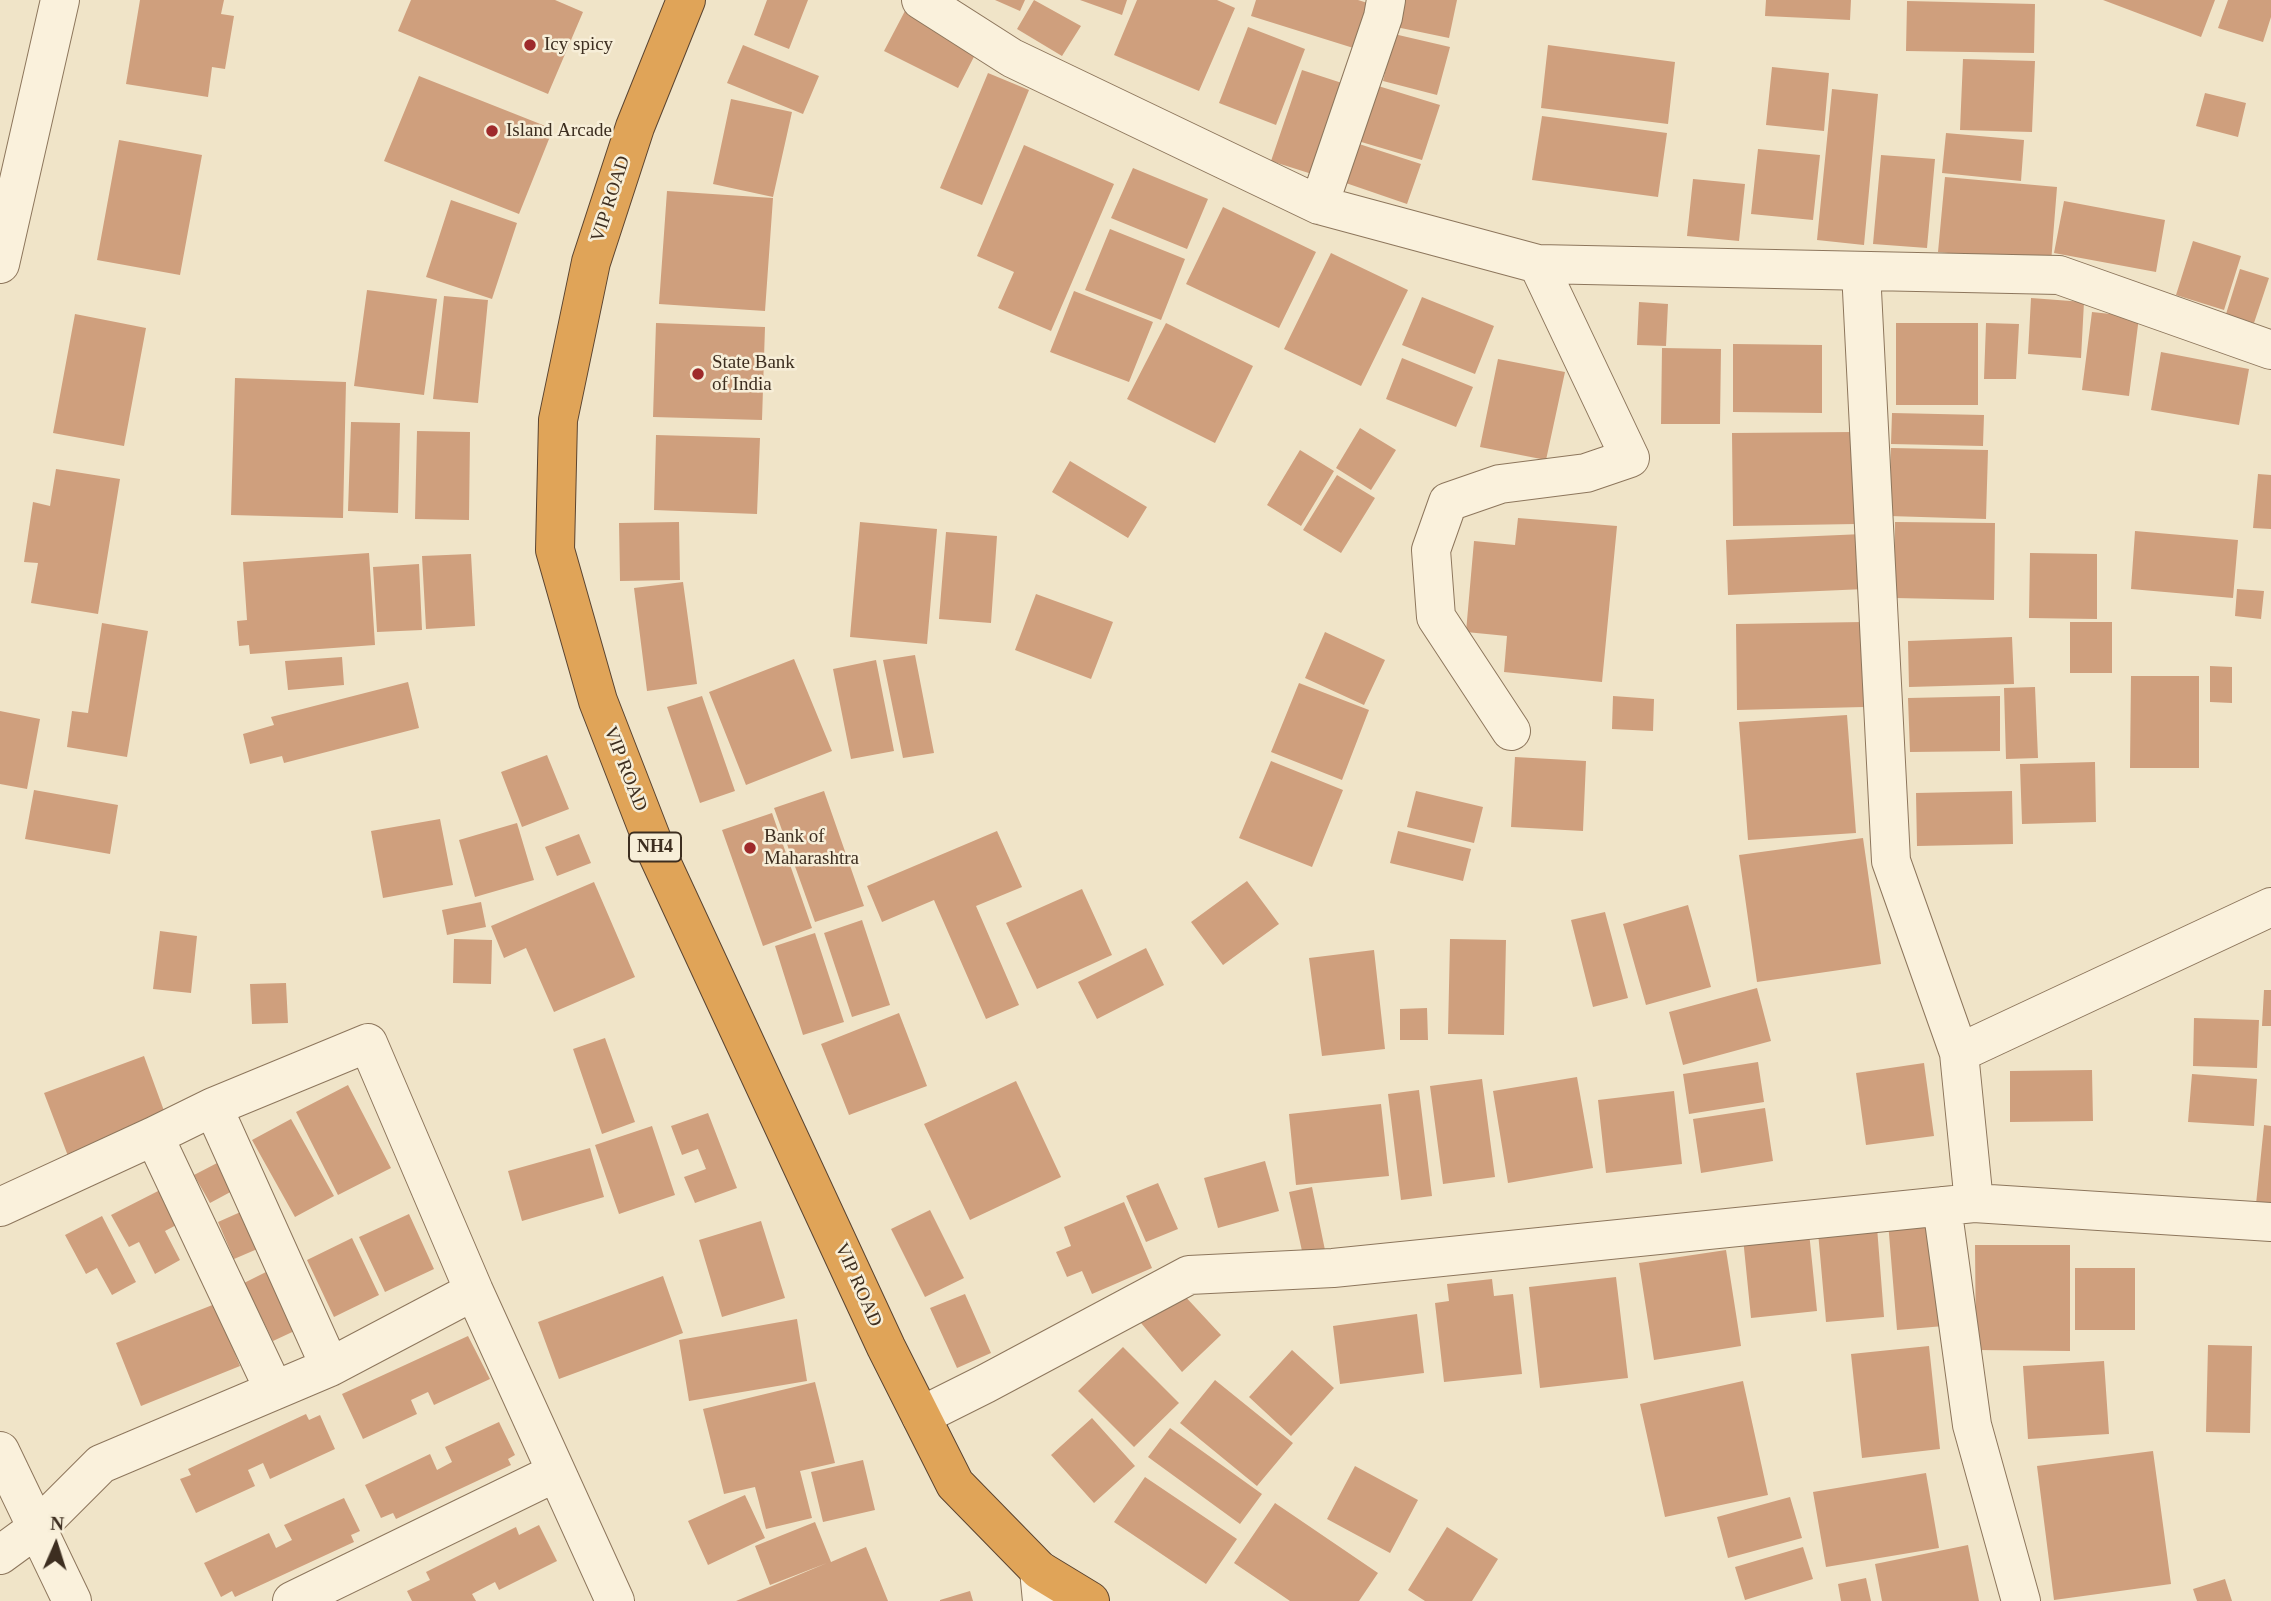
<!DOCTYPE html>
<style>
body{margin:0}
#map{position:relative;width:2271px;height:1601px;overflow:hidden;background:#f0e4c8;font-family:Georgia,serif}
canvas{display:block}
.north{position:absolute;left:21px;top:1510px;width:70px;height:70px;-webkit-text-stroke:5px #f7eed8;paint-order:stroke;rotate:3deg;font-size:19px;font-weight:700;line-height:28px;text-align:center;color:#3d2e20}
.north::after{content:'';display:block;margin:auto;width:24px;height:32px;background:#3d2e20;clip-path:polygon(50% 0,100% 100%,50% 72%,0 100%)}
</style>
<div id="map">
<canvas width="2271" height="1601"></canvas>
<div class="north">N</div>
</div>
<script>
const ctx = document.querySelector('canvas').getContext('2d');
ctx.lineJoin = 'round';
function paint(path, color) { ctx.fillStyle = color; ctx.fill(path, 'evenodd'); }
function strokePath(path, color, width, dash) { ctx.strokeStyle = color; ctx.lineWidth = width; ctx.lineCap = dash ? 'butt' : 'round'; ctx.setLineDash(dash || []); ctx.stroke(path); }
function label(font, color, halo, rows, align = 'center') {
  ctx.font = font + ' Georgia,serif'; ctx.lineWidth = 5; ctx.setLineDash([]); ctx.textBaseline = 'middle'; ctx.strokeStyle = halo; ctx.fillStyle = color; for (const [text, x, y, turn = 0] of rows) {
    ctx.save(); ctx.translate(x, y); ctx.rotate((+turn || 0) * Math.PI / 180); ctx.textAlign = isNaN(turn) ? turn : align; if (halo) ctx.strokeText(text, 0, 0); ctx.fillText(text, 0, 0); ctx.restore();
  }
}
paint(new Path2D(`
 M140,0H224L221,14L234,16L225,69L212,67L208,97L126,84Z
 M411,0H555L583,12L548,94L398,31Z
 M767,0H808L789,49L754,35Z
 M995,0H1025L1020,11Z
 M1034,0L1081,26L1062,56L1017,29Z
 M1080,0H1127L1122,15Z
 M1137,0H1217L1235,8L1199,91L1114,55Z
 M1256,0H1358L1377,6L1363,51L1251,16Z
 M1402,0H1457L1449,38L1396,27Z
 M1766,0H1851L1850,20L1765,16Z
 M2103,0H2215L2201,37Z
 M2228,0H2271V17L2263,42L2218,28Z
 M1907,1L2035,4L2034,53L1906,51Z
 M906,9L980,45L958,88L884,51Z
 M1248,27L1305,49L1276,125L1219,103Z
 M1394,34L1450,47L1437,95L1383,81Z
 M743,45L819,76L803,114L727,83Z
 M1548,45L1675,62L1668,124L1541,108Z
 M1963,59L2035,61L2032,132L1960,130Z
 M1772,67L1829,73L1824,131L1766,125Z
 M1302,70L1345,84L1315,175L1271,161Z
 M988,73L1029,90L982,205L940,188Z
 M419,76L553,129L519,214L384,161Z
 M1375,85L1440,105L1422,160L1358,141Z
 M1832,89L1878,94L1864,245L1817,240Z
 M2205,93L2246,103L2238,137L2196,126Z
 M731,99L792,112L773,197L713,184Z
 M1542,116L1667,133L1658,197L1532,180Z
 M1946,133L2024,140L2021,181L1942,173Z
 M119,140L202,155L180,275L97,260Z
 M1353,142L1421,164L1407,204L1340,181Z
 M1024,145L1114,184L1051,331L998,308L1014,272L977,256Z
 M1758,149L1820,155L1813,220L1751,214Z
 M1881,155L1935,159L1927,248L1873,244Z
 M1133,168L1208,199L1187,249L1111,218Z
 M1945,177L2057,187L2051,263L1938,252Z
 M1693,179L1745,184L1739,241L1687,236Z
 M667,191L773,198L765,311L659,304Z
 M451,200L517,223L492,299L426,277Z
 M2064,201L2165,220L2156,272L2054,253Z
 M1223,207L1316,252L1279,328L1186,284Z
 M1110,229L1185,259L1161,320L1085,290Z
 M2193,241L2241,256L2224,310L2176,295Z
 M1331,253L1408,290L1361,386L1284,349Z
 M2240,269L2269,278L2254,323L2226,314Z
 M367,290L437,299L424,395L354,386Z
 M1074,291L1153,322L1129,382L1050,352Z
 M444,296L488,300L478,403L433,399Z
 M1422,297L1494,326L1475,374L1402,345Z
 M2031,298L2084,302L2081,358L2028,354Z
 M1639,302L1668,304L1666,346L1637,345Z
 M2092,312L2139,317L2129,396L2082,390Z
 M75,314L146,328L124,446L53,433Z
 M656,323L765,327L762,420L653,417Z
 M1166,323L1253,366L1215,443L1127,399Z
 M1896,323H1978V405H1896Z
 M1986,323L2019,324L2016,379H1984Z
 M1733,344L1822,345V413L1733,412Z
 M1662,348L1721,349L1720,424H1661Z
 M2161,352L2249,369L2239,425L2151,410Z
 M1402,358L1473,387L1456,427L1386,399Z
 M1498,359L1565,372L1546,460L1480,447Z
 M235,378L346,382L343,518L231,515Z
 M1892,413L1984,415L1983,446L1891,444Z
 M351,422L400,423L398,513L348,511Z
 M1360,428L1396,450L1371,490L1336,468Z
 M417,431L470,432L469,520L415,519Z
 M1855,432L1856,524L1733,526L1732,433Z
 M656,435L760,438L757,514L654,510Z
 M1891,448L1988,450L1986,519L1889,516Z
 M1300,450L1334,471L1301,526L1267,505Z
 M1070,461L1147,507L1128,538L1052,492Z
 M56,469L120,479L98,614L31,603L38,563L24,562L33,502L50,506Z
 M2258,474L2271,475V529L2253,528Z
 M1337,475L1375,498L1341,553L1303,530Z
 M1518,518L1617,526L1602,682L1504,672L1507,636L1466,632L1474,541L1515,545Z
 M679,522L680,580L620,581L619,523Z
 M860,522L937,529L927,644L850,637Z
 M1895,522L1995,523L1994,600L1894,598Z
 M2135,531L2238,540L2233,598L2131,589Z
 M946,532L997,536L991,623L939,619Z
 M1863,534L1865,589L1728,595L1726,540Z
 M369,553L375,645L250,654L249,645L239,646L237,621L247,620L243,562Z
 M2030,553L2097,554V619L2029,618Z
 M471,554L475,626L426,629L422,556Z
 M419,564L422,630L377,632L373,567Z
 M683,582L697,684L647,691L634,588Z
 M2237,589L2264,591L2261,619L2235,616Z
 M1036,594L1113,622L1091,679L1015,650Z
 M1863,622L1864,707L1737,710L1736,624Z
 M2070,622H2112V673H2070Z
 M102,623L148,631L127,757L67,747L72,711L88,713Z
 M1325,632L1385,660L1364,705L1305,678Z
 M2012,637L2014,684L1909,687L1908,641Z
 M915,655L934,753L903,758L883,660Z
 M342,657L344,685L288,690L285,661Z
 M794,659L832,751L746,785L709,692Z
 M876,660L894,751L851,759L833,669Z
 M2210,666L2232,667V703L2210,702Z
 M2131,676H2199V768H2130Z
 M408,682L419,728L284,763L282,756L250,764L243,734L274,725L271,717Z
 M1299,683L1369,710L1342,780L1271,752Z
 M2035,687L2038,758L2006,759L2004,688Z
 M702,696L735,791L700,803L667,707Z
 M1613,696L1654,699L1653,731L1612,729Z
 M2000,696V751L1910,752L1908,698Z
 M0,711L40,719L27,789L0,784Z
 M1847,715L1856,833L1748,840L1739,722Z
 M547,755L569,809L522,827L501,772Z
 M1515,757L1586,761L1583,831L1511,827Z
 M1271,761L1343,790L1312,867L1239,838Z
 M2095,762L2096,822L2022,824L2020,764Z
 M34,790L118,805L110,854L25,839Z
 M824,791L864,906L815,922L774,808Z
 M1416,791L1483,807L1474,843L1407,827Z
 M2012,791L2013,844L1917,846L1916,793Z
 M772,813L812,928L763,946L722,830Z
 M440,819L453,885L383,898L371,831Z
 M517,823L534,880L475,897L459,840Z
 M997,831L1022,887L976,906L1019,1005L986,1019L934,900L882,922L867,886Z
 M1398,831L1471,849L1463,881L1390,863Z
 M579,834L591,863L557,876L545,847Z
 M1863,838L1881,964L1757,982L1739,855Z
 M1247,881L1279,924L1223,965L1191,922Z
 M594,882L635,977L554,1012L526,948L504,958L491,926Z
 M1082,889L1112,955L1037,989L1006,923Z
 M481,902L486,927L447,935L442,910Z
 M1688,905L1711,987L1646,1005L1623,924Z
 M1605,912L1628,998L1593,1007L1571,920Z
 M862,920L890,1005L852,1017L824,933Z
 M160,931L197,936L191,993L153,989Z
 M815,933L844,1022L803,1035L775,946Z
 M454,939L492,940L491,984L453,983Z
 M1450,939L1506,940L1504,1035L1448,1034Z
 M1146,948L1164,985L1097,1019L1078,982Z
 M1374,950L1385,1049L1322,1056L1309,958Z
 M286,983L288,1023L252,1024L250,984Z
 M1757,988L1771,1041L1683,1065L1669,1012Z
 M2264,990H2271V1026H2262Z
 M1427,1008L1428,1040H1400V1009Z
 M899,1013L927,1086L849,1115L821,1044Z
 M2194,1018L2259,1020L2257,1068L2193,1066Z
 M605,1038L635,1122L602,1134L573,1049Z
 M144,1056L167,1119L68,1156L44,1093Z
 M1758,1062L1764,1102L1689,1114L1683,1074Z
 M1924,1063L1934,1136L1866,1145L1856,1073Z
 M2092,1070L2093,1121L2010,1122V1071Z
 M2192,1074L2257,1079L2254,1126L2188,1122Z
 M1577,1077L1593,1168L1508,1183L1493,1091Z
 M1482,1079L1495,1177L1443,1184L1430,1086Z
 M1016,1081L1061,1177L970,1220L924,1124Z
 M348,1085L391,1168L338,1195L296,1112Z
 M1419,1090L1432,1196L1401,1200L1388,1094Z
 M1674,1091L1682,1164L1606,1173L1598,1100Z
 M1381,1104L1389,1176L1296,1185L1289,1114Z
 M1765,1108L1773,1161L1701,1173L1693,1119Z
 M708,1113L737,1188L695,1203L684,1177L706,1169L698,1149L682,1155L671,1126Z
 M291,1119L334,1196L295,1217L252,1140Z
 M2264,1125L2271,1126V1215L2255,1214Z
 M652,1126L675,1195L619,1214L595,1145Z
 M590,1148L604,1197L522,1221L508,1171Z
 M221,1161L236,1189L210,1203L194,1175Z
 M1265,1161L1279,1211L1218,1228L1204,1178Z
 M1158,1183L1178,1229L1146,1242L1126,1196Z
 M1312,1187L1326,1255L1304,1260L1289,1192Z
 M164,1188L182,1222L165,1231L180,1260L155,1274L139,1242L129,1247L111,1215Z
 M1124,1202L1152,1268L1092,1294L1082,1271L1067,1277L1056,1252L1071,1246L1064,1227Z
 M245,1210L262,1247L234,1259L218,1222Z
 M930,1210L964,1278L925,1297L891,1229Z
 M409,1214L434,1269L385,1292L359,1237Z
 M102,1216L136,1282L112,1295L97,1268L86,1274L65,1235Z
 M1935,1218L1944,1326L1897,1330L1888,1222Z
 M761,1221L785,1298L722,1317L699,1240Z
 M1877,1227L1884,1317L1826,1322L1818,1232Z
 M1809,1232L1817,1311L1751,1318L1743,1238Z
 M352,1238L379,1295L334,1317L307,1260Z
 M1975,1245H2070V1351L1976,1350Z
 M1726,1250L1741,1346L1654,1360L1639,1263Z
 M274,1268L303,1327L273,1341L244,1283Z
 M2075,1268H2135V1330H2075Z
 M663,1276L683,1333L559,1379L538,1322Z
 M1616,1277L1628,1378L1540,1388L1529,1287Z
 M1492,1279L1494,1296L1513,1294L1522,1374L1444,1382L1435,1303L1449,1301L1447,1284Z
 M1182,1293L1221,1335L1182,1372L1131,1311Z
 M965,1294L991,1353L957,1368L930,1308Z
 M215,1304L240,1366L141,1406L116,1343Z
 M1417,1314L1424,1373L1340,1384L1333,1326Z
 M797,1319L807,1381L689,1401L679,1340Z
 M468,1336L490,1379L434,1405L428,1392L411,1400L417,1414L363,1439L342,1394Z
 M2208,1345L2252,1346L2250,1433L2206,1432Z
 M1929,1346L1940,1449L1862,1458L1851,1354Z
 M1123,1347L1179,1403L1134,1447L1078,1391Z
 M1292,1350L1334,1388L1291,1436L1249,1397Z
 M2104,1361L2109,1434L2028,1439L2023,1366Z
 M1215,1380L1293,1443L1257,1486L1180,1423Z
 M1743,1381L1768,1495L1665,1517L1640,1404Z
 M815,1382L835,1463L800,1471L812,1518L766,1529L755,1487L724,1494L703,1409Z
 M306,1414L309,1420L320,1415L335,1449L270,1479L263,1463L248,1470L255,1486L196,1513L180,1479L191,1475L188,1469Z
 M1092,1418L1135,1466L1094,1503L1051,1455Z
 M499,1422L515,1455L508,1459L511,1465L396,1519L393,1513L381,1518L365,1485L430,1454L437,1470L452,1462L445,1447Z
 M1170,1428L1262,1494L1240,1524L1148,1457Z
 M2153,1451L2171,1584L2054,1600L2037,1466Z
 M863,1460L875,1510L823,1522L811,1472Z
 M1355,1466L1418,1500L1390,1553L1327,1519Z
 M1926,1473L1939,1548L1826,1567L1813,1492Z
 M1145,1477L1237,1539L1206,1584L1114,1522Z
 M745,1495L765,1538L708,1565L688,1521Z
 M1790,1497L1802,1538L1728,1558L1717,1517Z
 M344,1498L360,1531L351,1535L354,1542L235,1597L232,1591L221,1597L204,1563L269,1533L276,1548L292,1540L284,1525Z
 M1275,1503L1378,1573L1359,1601H1290L1234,1563Z
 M815,1522L831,1562L866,1547L888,1601H736L827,1563L770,1585L755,1546Z
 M539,1525L557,1561L499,1590L495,1582L472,1594L476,1601H412L407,1591L430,1580L426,1572L516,1527L519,1535Z
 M1447,1527L1498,1559L1472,1601H1425L1408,1590Z
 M1968,1545L1979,1601H1882L1875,1564Z
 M1803,1547L1813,1579L1745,1600L1735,1567Z
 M1866,1578L1871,1601H1841L1838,1584Z
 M2225,1579L2232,1601H2197L2193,1589Z
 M970,1591L973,1601H940V1600Z`), '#cf9f7d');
const minor = new Path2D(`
 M921,0L1012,58L1319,205L1538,264L2059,275L2271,350
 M1319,205L1383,17L1386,0
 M0,264L60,0
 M1861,271L1891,861L1959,1053
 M1511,731L1436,617L1431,550L1448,502L1500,484L1586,473L1630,458L1538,264
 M213,1107L368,1043L474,1291L615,1601
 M1974,1203L1959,1053L2271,907
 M1942,1206L1972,1425L2021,1601
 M0,1207L154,1136
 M274,1390L154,1136L213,1107L330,1367
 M921,1416L985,1384L1189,1275L1333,1268L1974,1203L2271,1222
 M0,1451L72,1601
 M0,1555L37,1528L101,1464L330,1367L474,1291
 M1039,1570L1042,1601
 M292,1601L555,1473`);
const highway = new Path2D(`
 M686,0L635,127L591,262L558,420L555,550L598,701L657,853L886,1347L955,1484L1039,1570L1090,1601`);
strokePath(minor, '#8d765c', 40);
strokePath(highway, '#5b4430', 40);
strokePath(minor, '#faf1dc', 38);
strokePath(highway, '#e0a458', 38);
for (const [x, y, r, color] of [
 [530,45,7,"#9e2a2b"],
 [492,131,7,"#9e2a2b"],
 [698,374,7,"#9e2a2b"],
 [750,848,7,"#9e2a2b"]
]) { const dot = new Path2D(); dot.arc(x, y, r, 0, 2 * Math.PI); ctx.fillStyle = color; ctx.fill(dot); strokePath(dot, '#f7eed8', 2.5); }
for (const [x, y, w] of [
 [655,847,52]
]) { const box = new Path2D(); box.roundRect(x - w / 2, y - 14.5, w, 29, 5); ctx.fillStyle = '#f7eed8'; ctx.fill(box); strokePath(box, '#3d2e20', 2); }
label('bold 18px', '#3d2e20', null, [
 ["NH4",655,847]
]);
label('19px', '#3d2e20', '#f7eed8', [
 ["Icy spicy",544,45],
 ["Island Arcade",506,131],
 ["State Bank",712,363],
 ["of India",712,385],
 ["Bank of",764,837],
 ["Maharashtra",764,859]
], 'left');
label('19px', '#3d2e20', '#f7eed8', [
 ["VIP ROAD",611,199,-72],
 ["VIP ROAD",625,769,69],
 ["VIP ROAD",858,1285,66]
]);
</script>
